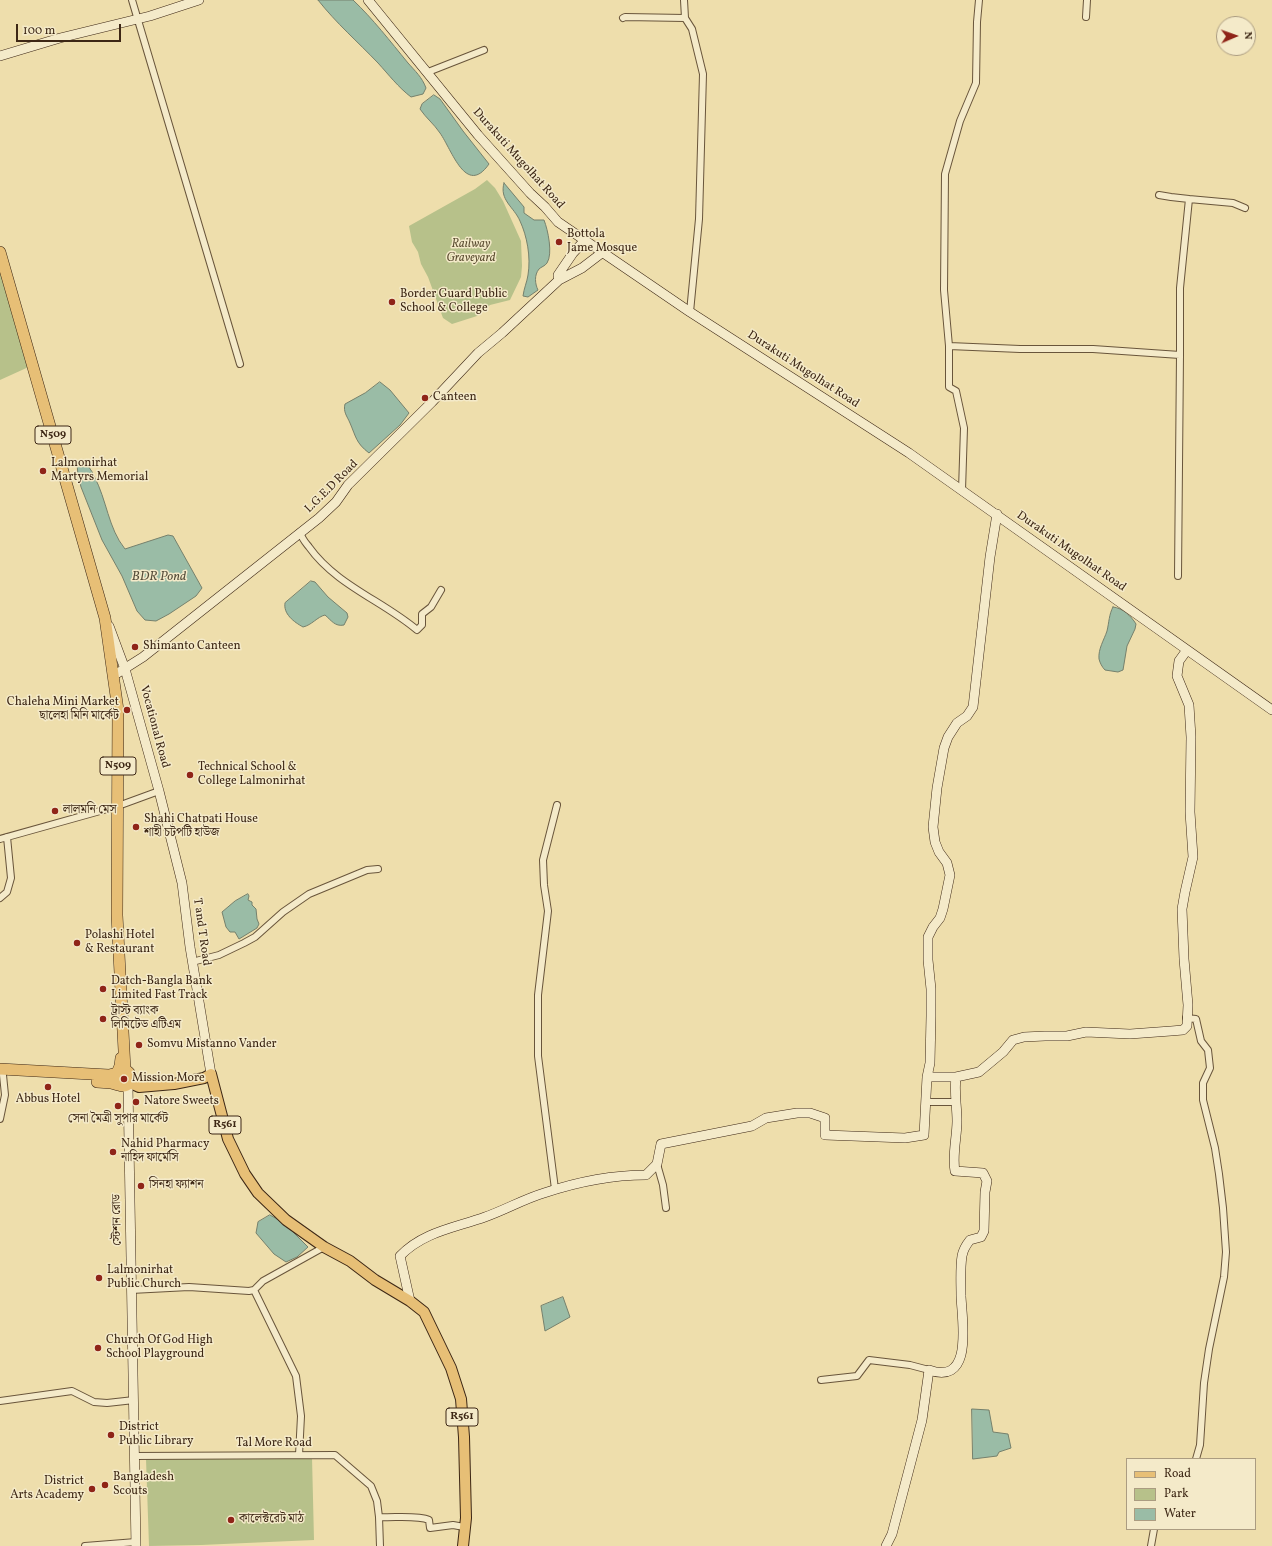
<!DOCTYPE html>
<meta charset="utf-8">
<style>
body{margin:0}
#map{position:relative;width:1272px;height:1546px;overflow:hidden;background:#eedeac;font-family:Vollkorn,serif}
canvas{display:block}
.legend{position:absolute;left:1126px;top:1458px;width:130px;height:72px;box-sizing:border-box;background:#f4eac9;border:1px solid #ab9c81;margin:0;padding:5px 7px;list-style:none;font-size:12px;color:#3d2715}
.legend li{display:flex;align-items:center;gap:8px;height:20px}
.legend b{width:20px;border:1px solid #ab9c81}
.north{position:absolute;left:1216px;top:16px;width:40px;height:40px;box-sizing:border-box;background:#f4eac9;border:1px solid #ab9c81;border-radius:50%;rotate:88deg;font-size:11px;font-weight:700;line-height:16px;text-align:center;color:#3d2715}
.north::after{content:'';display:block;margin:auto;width:14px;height:18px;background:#8f2418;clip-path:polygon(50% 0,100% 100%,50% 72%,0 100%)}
.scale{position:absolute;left:16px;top:24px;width:105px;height:18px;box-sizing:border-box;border:2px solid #3d2715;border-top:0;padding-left:5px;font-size:12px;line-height:14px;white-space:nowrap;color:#3d2715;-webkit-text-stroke:3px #f4eac9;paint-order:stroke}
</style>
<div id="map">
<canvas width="1272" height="1546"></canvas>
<ul class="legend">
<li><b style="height:5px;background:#e7bf76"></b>Road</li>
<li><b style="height:11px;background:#b7c18a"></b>Park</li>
<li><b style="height:11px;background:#9abca6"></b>Water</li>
</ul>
<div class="north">N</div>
<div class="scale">100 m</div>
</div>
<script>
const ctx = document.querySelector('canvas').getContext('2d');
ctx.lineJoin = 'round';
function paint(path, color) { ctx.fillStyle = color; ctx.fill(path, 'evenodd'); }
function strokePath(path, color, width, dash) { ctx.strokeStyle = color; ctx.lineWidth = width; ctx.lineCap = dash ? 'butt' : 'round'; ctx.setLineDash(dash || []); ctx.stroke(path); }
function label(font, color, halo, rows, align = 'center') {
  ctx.font = font + ' Vollkorn,"Noto Serif Bengali",serif'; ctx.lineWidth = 3; ctx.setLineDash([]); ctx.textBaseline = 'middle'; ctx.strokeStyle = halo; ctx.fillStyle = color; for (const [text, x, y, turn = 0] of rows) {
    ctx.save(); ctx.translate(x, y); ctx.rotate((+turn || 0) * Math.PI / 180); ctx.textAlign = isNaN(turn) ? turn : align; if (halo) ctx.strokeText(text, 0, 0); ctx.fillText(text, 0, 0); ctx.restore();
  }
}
paint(new Path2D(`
 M487,180L495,188L503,201L521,241L522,266L521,277L510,300L490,305L477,316L452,324L443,318L428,277L421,264L418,252L412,242L409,226L475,189Z
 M0,252L33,365L0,380Z
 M312,1457L314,1540L201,1545L149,1546L146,1459Z`), '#b7c18a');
const water = new Path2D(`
 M318,0H353C373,19 390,41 408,63C415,71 422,77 426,88L423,94L411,97C398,87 389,75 378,63C358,42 336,23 318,0Z
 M434,95L440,99L463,131L489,164C466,197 452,150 440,133C434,124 426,118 420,109L422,104Z
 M504,183L524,207V213L534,220H544C548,230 553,254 547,263C545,266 541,267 539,269C534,275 535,284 538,290L528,297L523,296C524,288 527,282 528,275C531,257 527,236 520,221C514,207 499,200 504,183Z
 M380,382L390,390L409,413L400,425L369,453C356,443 356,437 350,423C347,416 343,412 345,404L365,393Z
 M83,460C87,465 92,470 94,476C107,500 108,528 125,549L168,535L173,536L202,588L196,596L169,614L156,621L145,620L137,611L122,576L102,540L81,487L78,475L77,464L80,461Z
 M311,581L315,582L328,597L347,613L348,617L344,625C335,627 331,620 325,615C317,617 312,625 303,627C294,622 283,614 285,603Z
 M1113,607C1123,608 1131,616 1136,624L1135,629L1127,646L1123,670L1118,672L1105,670C1102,667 1100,663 1099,659C1098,649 1104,640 1107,631C1109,623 1109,614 1113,607Z
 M248,894L249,896L248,900L252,902V905L256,909L257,919L259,924L257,928L239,939L235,932H230L226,927L222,912L235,901Z
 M270,1215L284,1223L308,1247L297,1257L286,1262L274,1254L256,1233L258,1222Z
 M563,1297L570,1317L545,1331L541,1306Z
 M972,1409L989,1410L993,1432L1008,1434L1011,1448L999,1452L997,1456L973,1459Z`);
paint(water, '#9abca6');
strokePath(water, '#75806c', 1);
const street = new Path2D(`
 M132,0L240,364
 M684,0L685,18L692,29L703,74L699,219L690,312
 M1086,17L1087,0
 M623,18L625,17L685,18
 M428,72L484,50
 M1159,195L1171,197L1189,199
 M949,346L1020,349H1093L1180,355V288L1189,199L1233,203L1245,208
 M962,490L964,428L956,391L949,387V346L944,290L945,174L960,121L976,83L977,22L979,0
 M300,532C302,539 305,542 309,547C336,585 383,601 417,630L422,625V614L431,607L441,590
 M1178,576L1180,355
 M0,839L118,806L159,791
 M0,898L7,892L11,878L7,837
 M192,962L219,955L244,943L255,937L283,912L309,894L367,870L378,869
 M1186,1018L1196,1019L1201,1041L1208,1050L1210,1068L1203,1083V1100L1215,1148L1219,1174L1223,1208L1226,1252L1224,1277L1209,1349L1204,1383L1200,1445L1196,1459
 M927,1102H955
 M0,1119L5,1095L3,1075
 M657,1164L663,1185L666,1208
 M555,1189L538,1056V995L548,911L544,885L543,860L557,805
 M131,1290L189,1287L249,1291L254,1290L263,1281L324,1247
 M254,1290L296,1376L301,1416L299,1455
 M821,1380L857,1376L869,1360L910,1365L929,1370
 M0,1401L72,1391L94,1402L107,1403L134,1400
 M134,1456L335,1455L371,1486L377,1501L379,1517L380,1546
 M379,1517C393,1518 418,1515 429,1520L430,1528L453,1525L464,1527
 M85,1546L136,1542
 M1151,1546L1154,1529`);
const secondary = new Path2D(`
 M368,0L478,135L530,193L545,207L558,222L690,312L909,453L1272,710
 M0,56L60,38L150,16L199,0
 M559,280L558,275L573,253L585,240
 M109,626L125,669L159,791L182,883L190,947L211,1074
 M113,676L143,657L319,518L336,502L348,485L432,402L478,353L502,333L559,280L582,268L603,252
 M927,1077H956L979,1072L1003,1052L1013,1040L1024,1037L1045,1036H1067L1086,1032L1130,1034L1171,1031L1183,1030L1187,1026L1188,1005L1184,959L1182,909L1185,892L1193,857L1190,812L1191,737L1189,705L1177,676L1179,661L1187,650
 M128,1086L136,1546
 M410,1301L400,1256C423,1232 454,1228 485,1217C505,1210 524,1199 544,1193C577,1182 611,1175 646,1175L657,1164L661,1144L752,1126L766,1118L797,1113H810L825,1118V1135L905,1138L924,1135L927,1077L930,1063L931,1016V989L928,960V937L933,927L940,918L943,909L950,875L947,863L939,852L935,842L933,827L937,788L944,748L948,737L957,723L967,716L973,707L990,557L997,514
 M886,1546L892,1534L922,1420L929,1370C974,1386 962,1321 961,1296C961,1283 960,1269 962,1256C963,1250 966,1245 970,1240L981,1237L984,1231L985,1192L987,1181L983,1173L955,1171C952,1155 957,1137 957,1121C957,1106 954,1092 956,1077`);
const primary = new Path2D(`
 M130,1083L139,1087L174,1084L204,1078L211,1074L228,1139L245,1174L258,1193L286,1220L324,1247L350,1261L375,1280L410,1301L424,1312L451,1368L461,1399L464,1437L466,1518L463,1546`);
const highway = new Path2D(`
 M0,252L105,618L118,710L117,915L125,1070
 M0,1069L109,1075L117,1073L120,1066L121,1058
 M115 1078a8 8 0 1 1 16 0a8 8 0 1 1-16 0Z
 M97,1082L111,1083L118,1085`);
strokePath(street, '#69553b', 8);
strokePath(secondary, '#3d2715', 10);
strokePath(primary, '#3d2715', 12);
strokePath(highway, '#3d2715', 12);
strokePath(street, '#f4eac9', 6);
strokePath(secondary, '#f4eac9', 9);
strokePath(primary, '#e7bf76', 10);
strokePath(highway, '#e7bf76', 11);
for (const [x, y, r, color] of [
 [559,242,4,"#8f2418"],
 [392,302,4,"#8f2418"],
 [425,398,4,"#8f2418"],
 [43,471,4,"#8f2418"],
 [135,647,4,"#8f2418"],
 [127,710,4,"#8f2418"],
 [190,775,4,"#8f2418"],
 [55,811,4,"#8f2418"],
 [136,827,4,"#8f2418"],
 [77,943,4,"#8f2418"],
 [103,989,4,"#8f2418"],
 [103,1019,4,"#8f2418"],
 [139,1045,4,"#8f2418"],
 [124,1079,4,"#8f2418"],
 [48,1087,4,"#8f2418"],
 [136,1102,4,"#8f2418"],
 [118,1106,4,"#8f2418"],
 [113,1152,4,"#8f2418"],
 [141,1186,4,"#8f2418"],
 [99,1278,4,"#8f2418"],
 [98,1348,4,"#8f2418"],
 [111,1435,4,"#8f2418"],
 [105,1485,4,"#8f2418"],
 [92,1489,4,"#8f2418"],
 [231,1520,4,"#8f2418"]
]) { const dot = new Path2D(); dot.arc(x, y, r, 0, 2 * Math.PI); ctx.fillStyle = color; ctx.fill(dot); strokePath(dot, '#f4eac9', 1.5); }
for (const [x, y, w] of [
 [53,435,36],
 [118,766,36],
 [225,1125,32],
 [462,1417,32]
]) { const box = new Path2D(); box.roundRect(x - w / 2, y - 9, w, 18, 3); ctx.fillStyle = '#f4eac9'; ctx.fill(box); strokePath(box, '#3d2715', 1); }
label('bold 11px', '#3d2715', null, [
 ["N509",53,435],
 ["N509",118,766],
 ["R561",225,1125],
 ["R561",462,1417]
]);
label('12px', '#3d2715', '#f4eac9', [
 ["Durakuti Mugolhat Road",518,159,48],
 ["Durakuti Mugolhat Road",803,370,33],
 ["L.G.E.D Road",332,487,-45],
 ["Durakuti Mugolhat Road",1071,552,35],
 ["Vocational Road",154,727,75],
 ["T and T Road",201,932,82],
 ["স্টেশন রোড",118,1220,-91],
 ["Tal More Road",274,1444]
]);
label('12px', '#3d2715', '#f4eac9', [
 ["Bottola",567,235],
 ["Jame Mosque",567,249],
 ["Border Guard Public",400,295],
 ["School & College",400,309],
 ["Canteen",433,398],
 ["Lalmonirhat",51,464],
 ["Martyrs Memorial",51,478],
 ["Shimanto Canteen",143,647],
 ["Chaleha Mini Market",119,703,"right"],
 ["ছালেহা মিনি মার্কেট",119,717,"right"],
 ["Technical School &",198,768],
 ["College Lalmonirhat",198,782],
 ["লালমনি মেস",63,811],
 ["Shahi Chatpati House",144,820],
 ["শাহী চটপটি হাউজ",144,834],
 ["Polashi Hotel",85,936],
 ["& Restaurant",85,950],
 ["Datch-Bangla Bank",111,982],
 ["Limited Fast Track",111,996],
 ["ট্রাস্ট ব্যাংক",111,1012],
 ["লিমিটেড এটিএম",111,1026],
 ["Somvu Mistanno Vander",147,1045],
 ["Mission More",132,1079],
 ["Abbus Hotel",48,1100,"center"],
 ["Natore Sweets",144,1102],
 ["সেনা মৈত্রী সুপার মার্কেট",118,1120,"center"],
 ["Nahid Pharmacy",121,1145],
 ["নাহিদ ফার্মেসি",121,1159],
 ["সিনহা ফ্যাশন",149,1186],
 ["Lalmonirhat",107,1271],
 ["Public Church",107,1285],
 ["Church Of God High",106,1341],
 ["School Playground",106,1355],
 ["District",119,1428],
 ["Public Library",119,1442],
 ["Bangladesh",113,1478],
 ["Scouts",113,1492],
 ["District",84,1482,"right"],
 ["Arts Academy",84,1496,"right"],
 ["কালেক্টরেট মাঠ",239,1520]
], 'left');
label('italic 12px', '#5c4e32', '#f4eac9', [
 ["Railway",471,245],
 ["Graveyard",471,259]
]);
label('italic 13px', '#544c39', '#f4eac9', [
 ["BDR Pond",159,578]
]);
</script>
